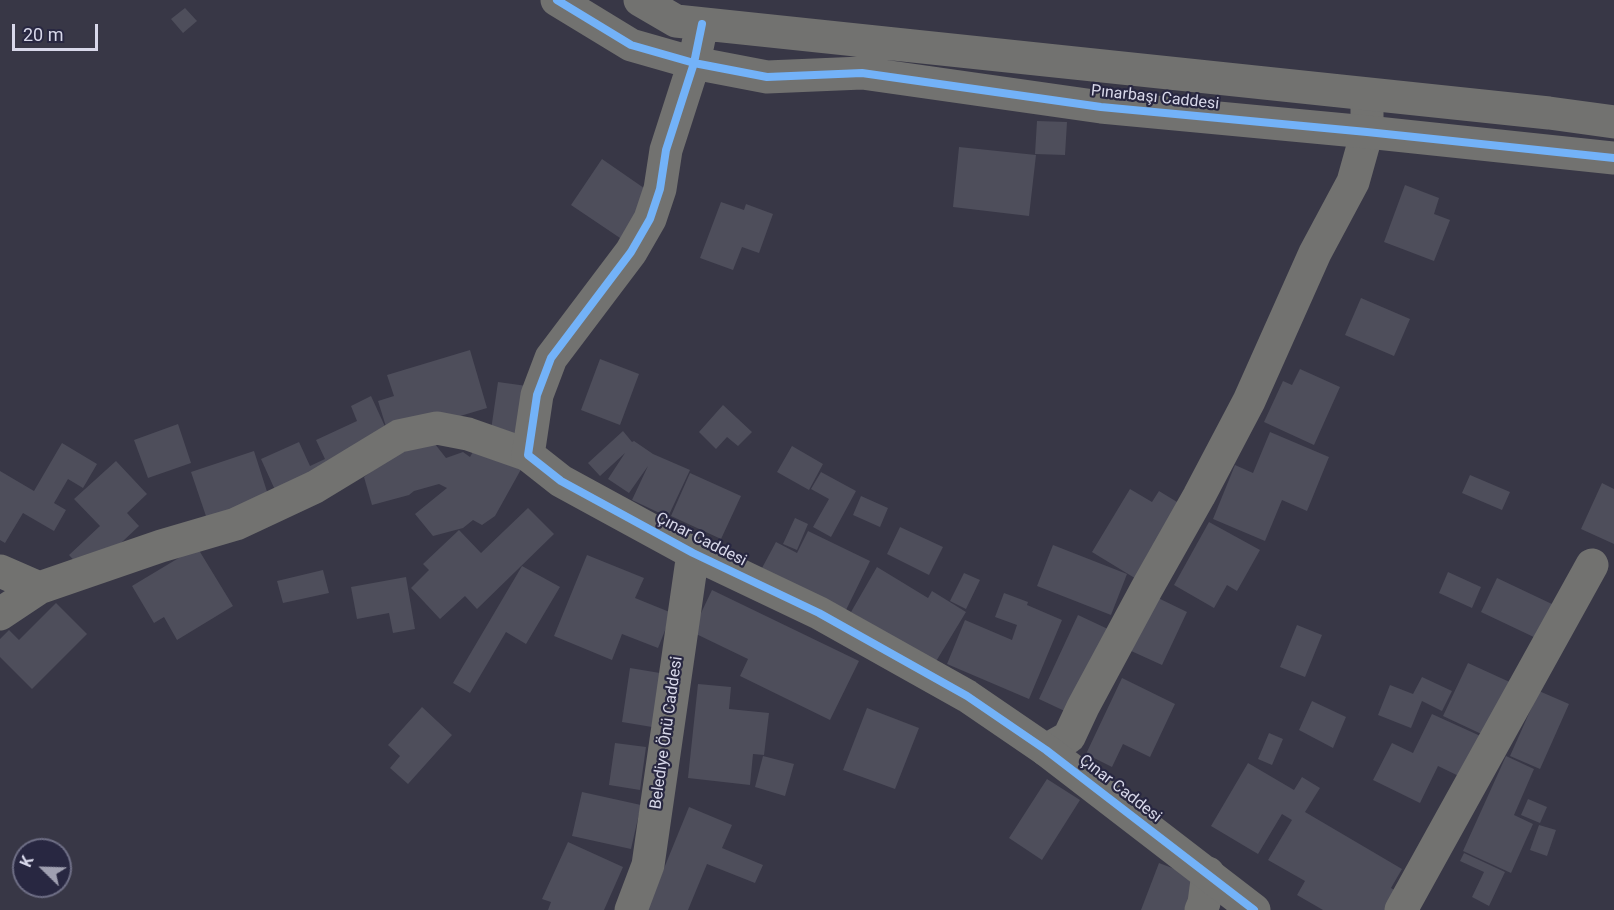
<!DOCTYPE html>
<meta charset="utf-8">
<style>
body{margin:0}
#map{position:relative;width:1614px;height:910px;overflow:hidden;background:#383746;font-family:Roboto,sans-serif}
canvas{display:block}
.north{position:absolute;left:12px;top:838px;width:60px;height:60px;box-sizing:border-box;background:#282741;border:2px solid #6e6e85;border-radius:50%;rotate:293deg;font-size:16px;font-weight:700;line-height:24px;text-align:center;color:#d8d8ea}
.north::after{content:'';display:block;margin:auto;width:21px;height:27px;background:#a0a0b1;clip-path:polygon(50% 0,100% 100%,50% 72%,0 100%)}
.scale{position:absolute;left:12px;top:24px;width:86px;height:27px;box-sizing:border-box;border:3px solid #d8d8ea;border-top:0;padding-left:8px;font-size:18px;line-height:21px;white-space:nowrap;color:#d8d8ea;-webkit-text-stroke:4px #282741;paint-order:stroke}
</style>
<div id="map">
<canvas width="1614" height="910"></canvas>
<div class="north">K</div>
<div class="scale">20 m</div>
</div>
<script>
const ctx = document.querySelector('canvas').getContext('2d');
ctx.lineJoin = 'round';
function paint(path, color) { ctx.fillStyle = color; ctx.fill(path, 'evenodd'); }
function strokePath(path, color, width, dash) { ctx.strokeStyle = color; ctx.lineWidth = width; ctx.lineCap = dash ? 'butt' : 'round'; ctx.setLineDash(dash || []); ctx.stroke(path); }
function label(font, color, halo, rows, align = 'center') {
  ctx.font = font + ' Roboto,sans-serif'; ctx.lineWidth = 4.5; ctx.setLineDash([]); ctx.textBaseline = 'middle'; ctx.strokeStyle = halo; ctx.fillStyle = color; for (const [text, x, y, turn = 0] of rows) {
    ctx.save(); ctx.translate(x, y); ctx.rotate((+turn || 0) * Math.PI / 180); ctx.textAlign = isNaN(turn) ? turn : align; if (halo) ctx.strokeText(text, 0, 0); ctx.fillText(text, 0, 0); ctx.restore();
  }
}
paint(new Path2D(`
 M185,8L197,21L183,33L171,19Z
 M1037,121L1067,122L1065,155L1035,154Z
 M959,147L1036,155L1029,216L953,207Z
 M602,159L654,195L623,240L571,205Z
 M1405,185L1439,198L1434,214L1450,220L1434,261L1384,242Z
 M721,202L744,210L746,204L773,214L759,253L742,247L733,270L700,258Z
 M1361,298L1410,319L1394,356L1345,335Z
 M470,350L487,408L390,437L280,501L261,459L299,442L310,466L325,459L316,440L357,421L351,406L371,396L388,433L378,401L394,396L387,375Z
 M600,359L639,374L620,425L581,410Z
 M1300,369L1340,387L1314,445L1264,422L1283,381L1292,385Z
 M498,382L534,387L527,435L491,430Z
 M723,405L752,432L738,446L727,437L716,449L699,432Z
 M178,424L191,463L148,478L134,440Z
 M623,431L632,442L634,441L653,454L690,470L668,517L632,500L648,466L629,493L608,479L625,453L600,476L588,463Z
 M1270,432L1329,457L1307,511L1282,500L1265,541L1213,519L1235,465L1253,473Z
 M431,439L446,458L463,452L470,457L480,439L524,464L495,516L482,525L473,520L463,528L433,536L415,514L447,488L439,484L414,491L409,495L372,505L364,477L403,447Z
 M62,443L97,464L83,488L68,479L54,503L66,510L54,531L23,513L5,543L0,540V471L34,491Z
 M792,446L823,464L809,490L777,472Z
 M254,451L270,501L208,522L191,472Z
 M116,461L147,494L127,513L139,526L87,575L69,555L100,526L74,499Z
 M821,472L856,491L831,537L813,527L829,499L811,489Z
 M690,473L741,496L721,539L671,516Z
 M1470,475L1510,492L1502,510L1462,493Z
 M1602,483L1614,489V544L1581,529Z
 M1130,489L1152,502L1159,491L1182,505L1138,580L1092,552Z
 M861,496L888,508L880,527L853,515Z
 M528,508L554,534L477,609L465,596L440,619L411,588L429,570L423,564L459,530L481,553Z
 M795,518L808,524L797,550L783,544Z
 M1209,522L1260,550L1237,591L1227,585L1214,608L1174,585Z
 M900,527L943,547L929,575L887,554Z
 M808,531L870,561L846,610L762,568L776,542L797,553Z
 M1053,545L1127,574L1111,615L1037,586Z
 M197,547L233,606L177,640L164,617L154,623L132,586Z
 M587,555L644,578L635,598L672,613L658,648L622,634L612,660L554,636Z
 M522,566L560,587L526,644L506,632L470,693L453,683Z
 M877,567L928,598L932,591L966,612L935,663L851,612Z
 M323,570L329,593L283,603L277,581Z
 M1448,572L1481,587L1472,608L1439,593Z
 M964,573L980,580L966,609L950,601Z
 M406,577L415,629L393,633L389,613L357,619L351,587Z
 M1497,578L1554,605L1538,639L1481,612Z
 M712,590L859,661L830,720L740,676L748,659L692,632Z
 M1004,593L1028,602L1027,605L1062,620L1029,699L947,664L965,620L1012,640L1017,625L995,617Z
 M1154,596L1187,612L1162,665L1129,650Z
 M56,603L87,634L32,689L0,657V639L9,630L19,640Z
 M1078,615L1110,630L1071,714L1039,699Z
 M1297,625L1322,635L1305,677L1280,667Z
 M1468,663L1514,684L1490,738L1443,716Z
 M630,668L660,673L652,727L622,722Z
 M1422,677L1452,691L1442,711L1422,701L1411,728L1378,715L1390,685L1413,694Z
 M1122,678L1175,704L1150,757L1123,744L1112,767L1086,754Z
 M698,684L731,687L729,709L769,713L764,755L753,754L750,785L688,778Z
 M1539,691L1569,704L1540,769L1510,756Z
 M1312,701L1346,717L1333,748L1299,730Z
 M422,707L452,735L408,784L390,768L400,756L388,745Z
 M867,708L919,728L895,789L843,770Z
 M1432,714L1487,739L1467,780L1438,766L1420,803L1373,780L1392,743L1413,753Z
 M1269,733L1283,739L1272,765L1258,759Z
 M615,743L646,747L640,790L609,785Z
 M763,756L794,764L785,796L755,787Z
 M1506,756L1534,769L1514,815L1533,824L1511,873L1463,851Z
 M1248,763L1294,790L1302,777L1320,788L1305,812L1402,869L1391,888L1407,898L1400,910H1323L1297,895L1305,881L1268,860L1292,820L1282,814L1258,854L1211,826Z
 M1047,779L1080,800L1042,860L1009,838Z
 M582,792L641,805L631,849L572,836Z
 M1528,799L1547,807L1540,823L1521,815Z
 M689,807L732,825L722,848L763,865L755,883L707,864L688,910H647Z
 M1539,825L1556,830L1547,856L1530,850Z
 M568,842L623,867L604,910H548L551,902L542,899Z
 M1464,853L1505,872L1489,906L1472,897L1484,872L1460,861Z
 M1159,863L1204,880L1193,910H1141Z`), '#4e4e5b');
strokePath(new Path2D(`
 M0,571L39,588
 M0,614L39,588L161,546L236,524L315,487L399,436L437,428L468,434L528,455
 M1046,750L1069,737L1083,707L1147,588L1199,496L1249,401L1315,253L1353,182L1367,132V95
 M1201,910L1204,903L1208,873
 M1401,910L1592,565`), '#727270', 33);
strokePath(new Path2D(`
 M557,0L631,45L694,63L767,77L862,73L1101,107L1367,132L1614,158
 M640,0L676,21L1549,113L1614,122
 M702,24L694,63L666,150L660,189L650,219L631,252L551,358L537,395L528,455L561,481L693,553L819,613L967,696L1046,750L1254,910
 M631,910L648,865L693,553`), '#727270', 33);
strokePath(new Path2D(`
 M557,0L631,45L694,63L767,77L862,73L1101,107L1367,132L1614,158
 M702,24L694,63L666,150L660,189L650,219L631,252L551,358L537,395L528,455L561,481L693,553L819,613L967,696L1046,750L1254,910`), '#73b2f8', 8);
label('16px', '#d8d8ea', '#282741', [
 ["Pınarbaşı Caddesi",1155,98,6],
 ["Çınar Caddesi",701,540,27],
 ["Belediye Önü Caddesi",667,733,-82],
 ["Çınar Caddesi",1120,789,38]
]);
</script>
